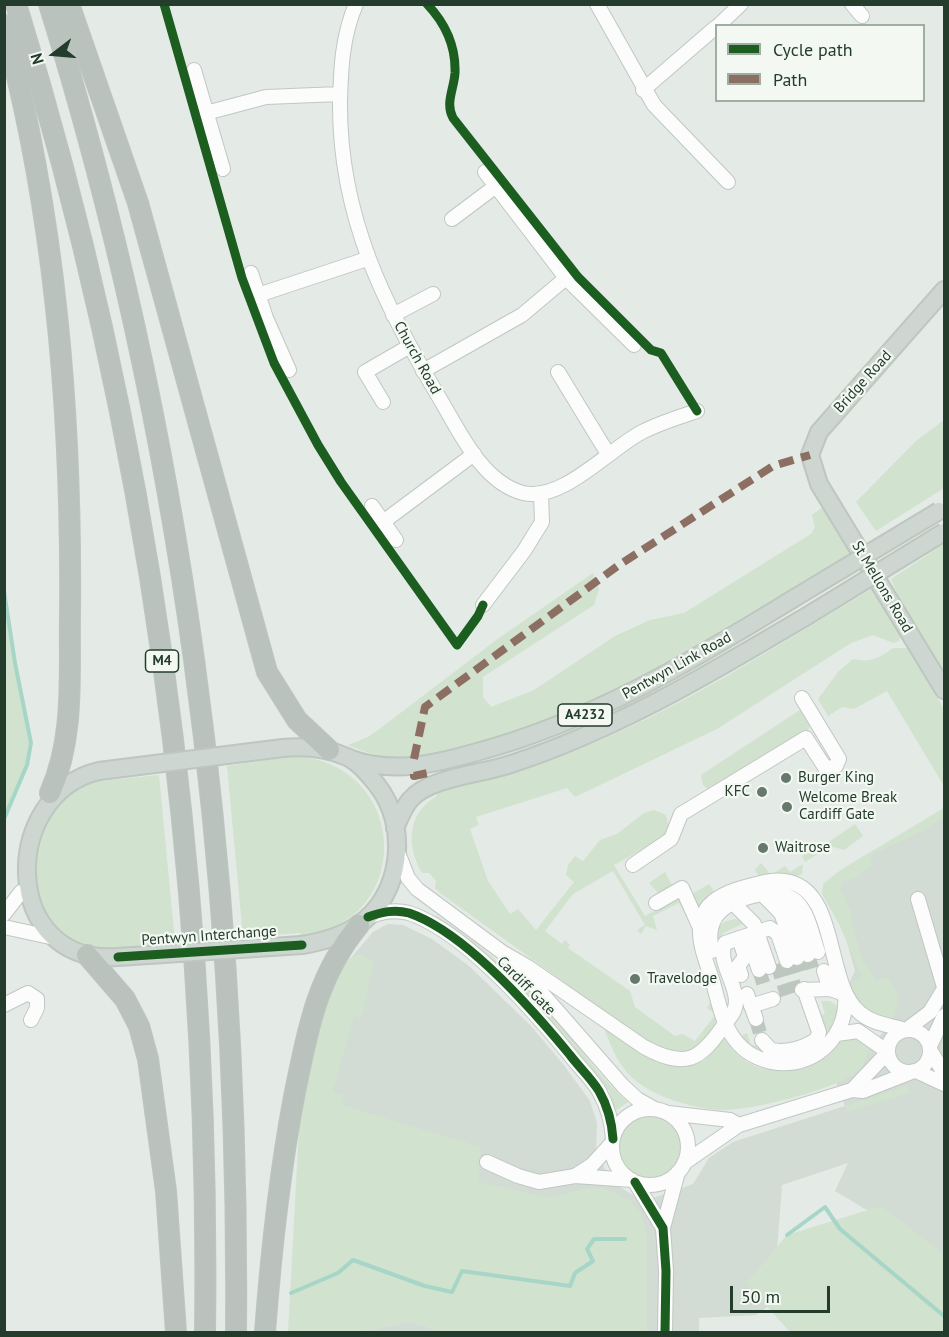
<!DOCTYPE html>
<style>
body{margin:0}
#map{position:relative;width:949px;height:1337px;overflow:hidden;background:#e4eae5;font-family:"PT Sans",sans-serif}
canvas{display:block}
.frame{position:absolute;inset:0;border:6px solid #233c2b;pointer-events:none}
.legend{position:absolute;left:715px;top:24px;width:210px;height:78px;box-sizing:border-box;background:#f3f8f3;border:2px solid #a0ada3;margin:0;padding:8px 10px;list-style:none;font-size:18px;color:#233c2b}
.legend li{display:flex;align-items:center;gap:12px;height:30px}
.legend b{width:30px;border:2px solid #a0ada3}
.north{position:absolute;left:24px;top:24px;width:60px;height:60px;-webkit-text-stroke:4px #f3f8f3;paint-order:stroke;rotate:254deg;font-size:16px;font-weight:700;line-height:24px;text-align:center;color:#233c2b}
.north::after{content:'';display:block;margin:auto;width:21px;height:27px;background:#233c2b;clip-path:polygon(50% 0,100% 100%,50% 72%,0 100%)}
.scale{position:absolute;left:730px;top:1286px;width:100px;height:27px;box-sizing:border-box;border:3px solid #233c2b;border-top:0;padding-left:8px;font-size:18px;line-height:21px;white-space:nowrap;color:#233c2b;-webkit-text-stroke:4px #f3f8f3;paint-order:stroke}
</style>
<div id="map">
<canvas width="949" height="1337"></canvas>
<div class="frame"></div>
<ul class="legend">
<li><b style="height:8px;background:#1b5e20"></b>Cycle path</li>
<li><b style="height:8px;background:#8d6e63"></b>Path</li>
</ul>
<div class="north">N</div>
<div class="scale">50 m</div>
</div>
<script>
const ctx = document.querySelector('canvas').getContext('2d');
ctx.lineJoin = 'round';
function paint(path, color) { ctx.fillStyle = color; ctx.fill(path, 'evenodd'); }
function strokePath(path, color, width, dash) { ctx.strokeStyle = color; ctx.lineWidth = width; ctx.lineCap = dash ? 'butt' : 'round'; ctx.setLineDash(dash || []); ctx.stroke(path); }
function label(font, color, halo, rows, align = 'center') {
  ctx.font = font + ' "PT Sans",sans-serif'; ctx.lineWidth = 4.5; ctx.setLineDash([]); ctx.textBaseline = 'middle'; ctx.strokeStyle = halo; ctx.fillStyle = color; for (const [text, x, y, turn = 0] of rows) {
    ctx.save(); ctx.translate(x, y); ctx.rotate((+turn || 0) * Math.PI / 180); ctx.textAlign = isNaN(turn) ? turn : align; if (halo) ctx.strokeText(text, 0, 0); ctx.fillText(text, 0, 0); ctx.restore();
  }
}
paint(new Path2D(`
 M944,808V1263L889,1223L835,1191L848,1163L782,1185L773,1303L756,1315L699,1318V1332H647V1233L475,1187L304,1110L340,971L373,932L388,924L403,925L432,939L469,966L530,1025L563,1064L590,1101L597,1123L596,1148L601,1152L604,1168L614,1183L631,1194L653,1198L693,1184L709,1158L733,1142L845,1106L836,1082L856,1072L867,1050L885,1030L901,1021H892L848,986L855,971L830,882Z
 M410,1321L443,1332H362Z`), '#d2dbd4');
paint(new Path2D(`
 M944,420V488L876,531L856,502L916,441Z
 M823,507L852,552C731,622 615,703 481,743C453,752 421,762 391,758C376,756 362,751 348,745L368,737L382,727L499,638L593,573L599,589L594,605L483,677V697L491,707L534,690L615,636L650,620L684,613L811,534L815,527L812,515Z
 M944,544V681L912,628L891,579Z
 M873,588L901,635L899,641L893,643L873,635L851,643L717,729L575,797L567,788L476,817L479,825L470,829L488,881L510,914L518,909L536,930L574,882L566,875L568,865L575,856L583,861L600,840L617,834L644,813L654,810L666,815L669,828L664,837L614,865L645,916L679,898L691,925L679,903L653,916L657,930L646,926L641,934L637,930L645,925L613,871L573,894L545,931L562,944L565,940L570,945L568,948L630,991L635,1007L675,1036L683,1034L695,1041L716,1014L707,1008L711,1001C714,1007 717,1014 716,1020C713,1036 696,1054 680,1053C672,1053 663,1050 656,1048L440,893L435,888L436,881L429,873H422C406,845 407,813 437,796L436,792C481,777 528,770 572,752C678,711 776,646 873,588Z
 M4,591L15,663L31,743L27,765L5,819Z
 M893,648H907L944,709V786L887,691L854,709L842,707L828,716L818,699L838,672L853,659C871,663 879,658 893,648Z
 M803,708L812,723L808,730L710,791L703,785L701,775Z
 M291,756C410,760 417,923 301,936L300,933L243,937L227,766Z
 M159,775L175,942C134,945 84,960 52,925C41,912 34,890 27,875L55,801L91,782Z
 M944,808V817L921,832L871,855L872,866L856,878L843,882L840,889L852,912L851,920L861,955L876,981L888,977C899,992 901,1004 892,1021C869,1018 860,1003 848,986L861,976L839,924L822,894L823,884L842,869Z
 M855,824L863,836L844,850L830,846L805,862L802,856L809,851L813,853Z
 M761,863L771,875L785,866L790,872L803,864L802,874C791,880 773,876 760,878L755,870Z
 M665,872L672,885L660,895L649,883Z
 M709,884L716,894L700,912L692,894Z
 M436,915C485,946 526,985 564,1029C585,1054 603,1081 628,1102L615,1111L609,1091L535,1004L496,965L434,919Z
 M735,919L741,920L742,924L723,933L718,947C714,931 717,922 735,919Z
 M361,953L374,963L363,1011L360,1017L354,1016L333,1092L344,1095L342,1105L481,1147L479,1182L550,1198L591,1187L603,1188L630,1200L641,1213L647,1233V1332H443L410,1321L362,1332H288L300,1110L324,1003L336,970L341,971L349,959Z
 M821,1001H830L836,1005C853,1050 760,1081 742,1035L747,1033L751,1045L762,1046C774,1064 814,1052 822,1035L817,1016L825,1014Z
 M607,1028L681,1065L704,1061L724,1039C772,1105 808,1042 859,1038L870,1050L867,1051C867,1058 864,1066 858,1071C838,1089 750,1111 722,1110C696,1109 657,1098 636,1081C619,1067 613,1051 605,1031Z
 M907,1086L910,1093L848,1112L845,1106Z
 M619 1147a31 31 0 1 1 62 0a31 31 0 1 1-62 0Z
 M881,1206L944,1254V1332H790L746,1283L787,1235Z`), '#d1e2ce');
strokePath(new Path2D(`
 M4,591L15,663L31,743L27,765L4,819
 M787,1235L825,1207L840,1229L944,1316
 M291,1293L338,1273L353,1260L425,1286L452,1292L462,1271L570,1286L575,1273L593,1261L587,1249L594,1239H625`), '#a7d6c8', 4);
strokePath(new Path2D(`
 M808,955L814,974
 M797,958L803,977
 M787,961L796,992
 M777,964L787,995
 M759,970L765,989
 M756,1019L762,1040`), '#bdc7c0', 14, [14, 7]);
const minor = new Path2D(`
 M356,4C342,37 341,68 340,102C339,217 385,307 443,404C461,435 484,483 523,493C563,502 609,449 642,432C659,423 679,417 697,411
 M597,4L654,105L728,182
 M852,4L862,16
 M718,26L741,4
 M194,70L223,169
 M643,90L716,27
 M206,113L266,97L340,94
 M452,219L496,186
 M251,273L266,318L289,370
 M566,278L634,345
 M258,295L367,259
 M393,315L433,294
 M423,371L522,315L566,278L485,172
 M558,372L608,454
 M383,402L365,372L410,346
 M372,506L396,540
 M383,522L474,454
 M483,605L524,551L542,522L541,493
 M397,850L408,878L417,889L502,952L540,991L623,1086L637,1099L655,1109
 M633,865L671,839L681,814L806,738L826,769L836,766L839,759L802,698
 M762,894C805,888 807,919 818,952
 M728,898L754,924L769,967
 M775,898L792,913L808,955
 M918,899L944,987
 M656,903L682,888L700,928
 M4,914L21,892
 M368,917C382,912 394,909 409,913C465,932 533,1010 570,1055C579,1067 591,1078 599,1091C607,1105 612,1123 613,1139
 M4,927L50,937
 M739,938L745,957L738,966L741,975
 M749,940L759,970
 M712,951C703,912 729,901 762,894L781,913L797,958
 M502,952L528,967L644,1047C685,1069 700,1061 724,1025C730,1017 736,1012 736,1001C736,983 717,960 725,943L770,928L778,934L787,961
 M824,971L830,989
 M802,990L830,989L845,994
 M747,994L756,1019
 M845,994C847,1017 838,1039 818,1053C790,1072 749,1064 731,1034C721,1019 717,996 712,979C705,958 694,934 704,913C711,898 730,891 745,887C759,883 775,878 790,882C839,895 825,984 860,1013C873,1024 890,1025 906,1030L930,1012L944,989
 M4,1005L28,993L37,999V1008L31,1020
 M751,1006L773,999
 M888 1051a21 21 0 1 1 42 0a21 21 0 1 1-42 0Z
 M837,1034L858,1031L888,1052L852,1090
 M762,1040L771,1050C787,1053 804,1048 817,1039L819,1032L804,989
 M930,1046L944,1016
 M930,1050L944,1073
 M916,1071L944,1084
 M612 1147a38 38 0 1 1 76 0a38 38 0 1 1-76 0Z
 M668,1113L730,1120L739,1125
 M487,1162L518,1176L539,1182L575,1176L632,1180
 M684,1163L739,1125L852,1090L863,1091L914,1071
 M575,1176L592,1165L612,1143
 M635,1182L663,1228
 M665,1332L666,1271L663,1228L678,1172`);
const major = new Path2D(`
 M944,290L819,432L810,455L819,484L944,690
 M283,748C305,746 327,748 347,757C359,762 369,775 377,785C409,825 403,895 358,925C342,936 321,942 302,945
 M351,759C394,774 435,764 477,752C593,721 695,659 796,597
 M99,771C0,794 0,966 118,957
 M395,828C400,818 403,808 410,800C429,777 483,774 511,764C618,729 711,673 807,616`);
const highway = new Path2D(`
 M16,4C149,433 211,884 205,1332
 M49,4C183,434 240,884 236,1332
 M69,4L138,203L267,672L297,720L329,750
 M4,25C56,217 72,416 70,614C69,674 75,737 50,793
 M87,955L125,999L139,1026L148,1059L166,1191L176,1332
 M265,1332C271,1253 279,1176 294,1097C307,1033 316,977 359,925`);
strokePath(minor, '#c1c7c2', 16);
strokePath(major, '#bdc6bf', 20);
strokePath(highway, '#bdc6bf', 22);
strokePath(minor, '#fbfcfb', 14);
strokePath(major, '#ced6d1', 16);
strokePath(highway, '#bac2bd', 20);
const majorBridge = new Path2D(`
 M796,597L939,511
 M807,616L944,532
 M99,771L283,748
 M118,957L302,945`);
strokePath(majorBridge, '#bdc6bf', 20, []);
strokePath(majorBridge, '#ced6d1', 16);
strokePath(new Path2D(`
 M414,759L425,707L619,565L773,466L810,455
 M414,774V776L428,773L429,777`), '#8d6e63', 8, [15, 8]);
strokePath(new Path2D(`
 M164,4L242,278L274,363L318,445L341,482L457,645L478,616L483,605
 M427,4C445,23 456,46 455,73C454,89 445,103 453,118L578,277L651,350L661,353L697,411
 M368,917C382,912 394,909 409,913C465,932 533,1010 570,1055C579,1067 591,1078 599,1091C607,1105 612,1123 613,1139
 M118,957L302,945
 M635,1182L663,1228L666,1271L665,1332`), '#1b5e20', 9);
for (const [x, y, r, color] of [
 [786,778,6,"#67796c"],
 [762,792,6,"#67796c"],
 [787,807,6,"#67796c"],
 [763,848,6,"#67796c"],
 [635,979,6,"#67796c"]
]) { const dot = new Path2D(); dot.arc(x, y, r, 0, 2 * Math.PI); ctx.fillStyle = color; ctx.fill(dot); strokePath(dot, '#f3f8f3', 2); }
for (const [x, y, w] of [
 [162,661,33],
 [585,715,54]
]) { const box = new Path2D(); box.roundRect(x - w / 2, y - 11, w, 22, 4.5); ctx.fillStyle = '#f3f8f3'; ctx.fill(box); strokePath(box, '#233c2b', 1.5); }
label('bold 14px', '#233c2b', null, [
 ["M4",162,661],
 ["A4232",585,715]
]);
label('15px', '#233c2b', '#f3f8f3', [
 ["Church Road",417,358,61],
 ["Bridge Road",863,382,-48],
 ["St Mellons Road",882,587,59],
 ["Pentwyn Link Road",677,666,-29],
 ["Pentwyn Interchange",209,936,-4],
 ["Cardiff Gate",526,986,45]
]);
label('15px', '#233c2b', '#f3f8f3', [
 ["Burger King",798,778],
 ["KFC",750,792,"right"],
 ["Welcome Break",799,798],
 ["Cardiff Gate",799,815],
 ["Waitrose",775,848],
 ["Travelodge",647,979]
], 'left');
</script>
